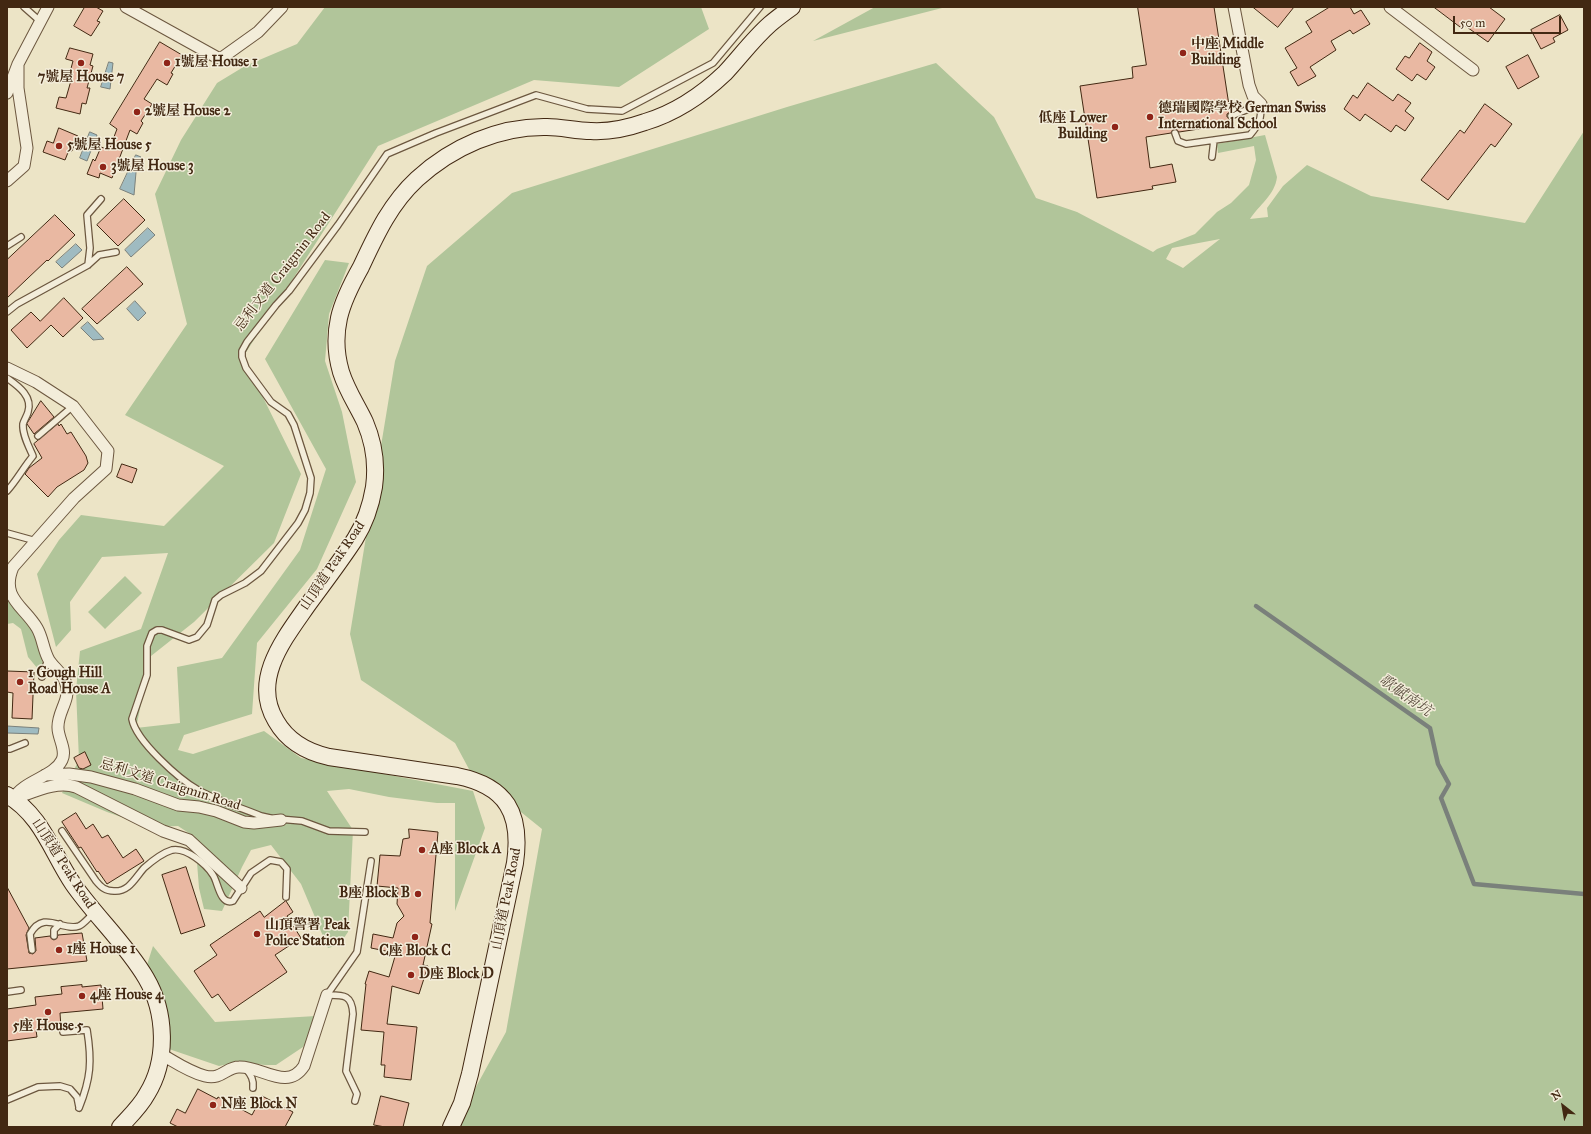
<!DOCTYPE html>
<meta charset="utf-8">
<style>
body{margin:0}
#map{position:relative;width:1591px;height:1134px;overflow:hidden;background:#ece4c6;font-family:"IM FELL Great Primer",serif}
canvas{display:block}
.frame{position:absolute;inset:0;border:8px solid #422812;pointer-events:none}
.north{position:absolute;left:1543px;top:1086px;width:40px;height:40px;-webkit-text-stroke:3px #f3edda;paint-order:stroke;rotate:329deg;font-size:11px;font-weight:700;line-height:16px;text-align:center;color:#422812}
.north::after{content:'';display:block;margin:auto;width:14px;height:18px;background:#422812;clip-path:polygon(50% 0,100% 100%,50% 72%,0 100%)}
.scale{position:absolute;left:1453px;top:16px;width:108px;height:18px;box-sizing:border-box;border:2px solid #422812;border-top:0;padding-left:5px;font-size:12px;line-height:14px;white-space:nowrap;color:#422812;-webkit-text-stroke:3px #f3edda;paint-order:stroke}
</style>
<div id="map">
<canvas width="1591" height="1134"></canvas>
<div class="frame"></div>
<div class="north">N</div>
<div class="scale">50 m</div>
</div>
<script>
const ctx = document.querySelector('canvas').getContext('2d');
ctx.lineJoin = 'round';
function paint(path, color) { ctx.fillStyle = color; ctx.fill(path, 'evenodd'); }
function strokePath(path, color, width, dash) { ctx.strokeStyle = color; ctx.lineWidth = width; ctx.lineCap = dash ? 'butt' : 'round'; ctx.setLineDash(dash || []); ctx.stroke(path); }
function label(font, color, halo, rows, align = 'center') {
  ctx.font = font + ' "IM FELL Great Primer","Noto Serif TC",serif'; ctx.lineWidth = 3; ctx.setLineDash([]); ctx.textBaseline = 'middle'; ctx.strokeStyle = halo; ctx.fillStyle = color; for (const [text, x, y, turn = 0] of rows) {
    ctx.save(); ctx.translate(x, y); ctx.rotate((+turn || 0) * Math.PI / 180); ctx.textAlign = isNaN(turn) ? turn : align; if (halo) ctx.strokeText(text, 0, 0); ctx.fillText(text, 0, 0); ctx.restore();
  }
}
paint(new Path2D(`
 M325,7H701L709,29L619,87L534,80L378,146L243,357L301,474L274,543L194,622L151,656L136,728L180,723L177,667L222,658L300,550L326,469L265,359L325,260L349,263L329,314L325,361L342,412L356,482L317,569L257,643L252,714L184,735L178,750L193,754L264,731L301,758L473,791L485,828L455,911V803H437L389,797L349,789L327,791L353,830L348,932L339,945L328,948L301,884L271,845L251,850L242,867L222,911L204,909L199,888L195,837L178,826L150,827L107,812L62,793L79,760L76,690L80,651L141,629L168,553L102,557L70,602L71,630L56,647L37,574L59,540L81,515L164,526L224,466L125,415L187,324L155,194L181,140L217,83L245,66L297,44Z
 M875,7H946L813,41Z
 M936,63L994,117L1036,198L1077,212L1153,252L1157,249L1195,234L1217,212L1231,203L1249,185L1256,160L1254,146L1218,153L1217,144L1265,135L1277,177C1275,195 1259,205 1250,219L1268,217L1267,208L1283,186L1307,165L1371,196L1525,223L1584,131V1127H454L506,1032L542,829L470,771L455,743L361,680L350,634L395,361L427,266L512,193L787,107ZM1220,239L1183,268L1166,259L1172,248Z
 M125,576L142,593L105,629L88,612Z
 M7,600L33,627L42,656L43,664L38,669L28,657L21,629L13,623L7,624Z
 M153,946L215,1022L316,1016L308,1038L303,1047L276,1065H265L239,1062L219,1066L166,1048L146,968Z`), '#b1c59a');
const water = new Path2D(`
 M109,62L113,63L110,89L101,87Z
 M90,132L97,135L87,161L80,158Z
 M136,155L141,157L137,161L134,195L120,189Z
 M148,228L155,235L131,257L125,250Z
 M76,244L82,250L62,268L56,262Z
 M135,301L146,313L138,321L127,309Z
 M88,322L104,339L93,340L81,328Z
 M7,726L39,728L38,734L7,733Z`);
paint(water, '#9fbbc1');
strokePath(water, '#7a807b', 1);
strokePath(new Path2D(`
 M1256,606L1430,728L1438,764L1449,784L1441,798L1474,884L1584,894`), '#7a807b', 4.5);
const building = new Path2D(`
 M85,7H96L103,11L97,21L100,22L91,36L74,26Z
 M1138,7H1214L1230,112L1227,114V117L1232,120V124L1179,132L1177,130L1174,129L1171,133L1146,137L1150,168L1172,164L1176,182L1152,186L1153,189L1097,198L1080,86L1133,78L1132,67L1146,65Z
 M1253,7H1294L1278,27Z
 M1330,7H1350L1354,14L1361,10L1370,24L1353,34L1350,30L1331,41L1336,50L1310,67L1316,76L1298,86L1290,72L1297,68L1285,48L1312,32L1306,22Z
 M1434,7H1489L1505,19L1488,42L1464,25L1462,28Z
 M1560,15L1568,30L1553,38L1555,42L1541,49L1531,30Z
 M160,42L182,55L171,73L173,74L167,85L157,79L144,99L152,104L141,121L143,123L137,134L130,130L112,178L100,173L99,178L87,174L93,159L95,161L101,147L109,150L117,129L110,124Z
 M1420,43L1432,52L1427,61L1435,67L1426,80L1417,74L1412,81L1396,69L1405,56L1409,58Z
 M70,48L93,54L90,65L93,66L87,88H90L86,104L82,103L80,114L56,108L59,97L66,98L72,77L69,76L73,61L66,59Z
 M1528,55L1539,77L1518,89L1506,67Z
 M1368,83L1393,101L1398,94L1411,103L1405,111L1414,118L1405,131L1396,125L1391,132L1365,114L1360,121L1344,109L1353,95L1357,98Z
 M1485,104L1512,124L1495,147L1491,144L1448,200L1421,180L1460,130L1464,133Z
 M59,128L78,136L72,151L69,150L65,160L43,152L47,141L53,143Z
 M124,199L145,220L118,246L97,225Z
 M55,215L75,235L48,261L47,260L7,298V260Z
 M127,267L143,284L97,324L82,309Z
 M64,298L83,318L63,337L51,325L27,348L11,330L31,312L40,321Z
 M41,401L54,417L34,434L27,424Z
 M58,424L59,426L61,424L67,434L71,432L86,456L88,463L84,470L57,487L48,497L25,474L29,468L42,458L34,444Z
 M122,464L137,469L132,483L117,477Z
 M7,671L34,672L32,719L12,718L13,693L7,692Z
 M85,752L91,765L83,769L79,768L74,758Z
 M76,813L86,829L93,824L102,838L108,835L123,858L136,849L144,861L107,884L98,871L97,872L81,847L79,848L62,822Z
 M409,829L438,832L430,923L432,924L423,965L428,966L419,994L392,986L387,1024L417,1027L411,1080L384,1077L385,1065H381L384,1032L361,1030L366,984H365L369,971L389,977L396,953L371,948L373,934L393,938L397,923L404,916L397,904L398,888L377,886L380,855L400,856L403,839L409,838Z
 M186,867L205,926L181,934L162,875Z
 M7,887L29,928L26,935L29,953L33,954L36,951L35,938L50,936L52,939L54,940L57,938L58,935L82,933L87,961L7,969Z
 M286,901L293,912L287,916L301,938L275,955L287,972L230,1011L218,994L212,998L194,971L217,955L210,945L260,911L264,917Z
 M82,985V987L101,985L103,1009L60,1013L61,1028L36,1030L37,1037L7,1041V1009L36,1005L35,997L62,994L61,987Z
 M198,1089L217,1099L218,1097L252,1115L262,1096L293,1112L285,1127H178L170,1123L177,1109L185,1113Z
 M381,1096L409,1103L403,1127H385L374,1125Z`);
paint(building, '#e9b8a2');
strokePath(building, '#422812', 1);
const lane = new Path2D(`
 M24,7L41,22
 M1175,133L1178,141L1186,144L1250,135C1260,123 1261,120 1261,104L1231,116
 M1212,157L1214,140
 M7,246L21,237
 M88,265L90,248L87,215L101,199
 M7,312L17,304L88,265L99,255L116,252
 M7,378C18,386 33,396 28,412C27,416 24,420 23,424C22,434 29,447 33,456C23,468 17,480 7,491
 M38,436L73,406
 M7,533L36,541
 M42,677L48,659
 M7,749H10L25,743
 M270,818L261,816C240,807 217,801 198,790C179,779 136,741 132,719L147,675V646L152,633L157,630H162L189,640L197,637L207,625L215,600L221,595L245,583L261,571L298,523L305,510L310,493L311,478L294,425L288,414L271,402L246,368L242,357V351L247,342L276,305L289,291L338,225L387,154L436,133L536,95L587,109L622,111L713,63L760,7
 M279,819L302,821L329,831L365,832
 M62,831L96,881C101,887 105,891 114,891C129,892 135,878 144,868C152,861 162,853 172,850C186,847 206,864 213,875C218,882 220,906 233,901L251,873L270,860L281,862L287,869L286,897
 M54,936V930L60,924
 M32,950L30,934C44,909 62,932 79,926C84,924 89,917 93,914
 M7,992L21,990
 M327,995L357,952L371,861
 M327,995C343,995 352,994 353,1014L346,1071L357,1094L355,1101
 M63,1032L87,1030C92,1061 91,1078 79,1108
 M246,1069C251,1075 254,1080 253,1088
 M7,1100L38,1087L60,1086L70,1089L77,1097L79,1107`);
const street = new Path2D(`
 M126,7L218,58L223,57L258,32L282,7
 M1234,7L1249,85L1253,96L1261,104
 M1390,7L1473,70
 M7,93L18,64L48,7
 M7,181L24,166L27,148L18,88V64
 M7,368L36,382L73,406L108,451L106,469L74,498L13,567C0,598 24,606 37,628C43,638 43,650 49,660C54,668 64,674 66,684C71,700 57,712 58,728C58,738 67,750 62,760C54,777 24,780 13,799
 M45,775L69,774L91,777L135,789L178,805L199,807L216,811L244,822L254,823L281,820
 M13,799C32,793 56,780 76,787L163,831L189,840L241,888
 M161,1054C175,1062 189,1072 205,1076C222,1080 226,1067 239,1067C262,1066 287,1092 304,1066L327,995`);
const secondary = new Path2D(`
 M7,795C42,815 52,853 73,884C96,917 126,944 146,978C166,1012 168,1060 147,1094C140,1107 129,1117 120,1127
 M451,1127L462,1103L470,1074L515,863C522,814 507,786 457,776L329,757C307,752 288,742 276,721C251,680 284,639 307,606C323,584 340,562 355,539C365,523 371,505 374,487C377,465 374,443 365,422C357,405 347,391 341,372C336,355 335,336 339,318C343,300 352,283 361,267C376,235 390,204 417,179C452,147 499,126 547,127C562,127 576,131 591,131C609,132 628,128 645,122C675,113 703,94 725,73C740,57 753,39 770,24C777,18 784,13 792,7`);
strokePath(lane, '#6c573f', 8);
strokePath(street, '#6c573f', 13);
strokePath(secondary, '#422812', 18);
strokePath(lane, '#f3edda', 5.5);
strokePath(street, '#f3edda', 11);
strokePath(secondary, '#f3edda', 16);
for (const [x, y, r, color] of [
 [1183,53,4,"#8f2418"],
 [81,63,4,"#8f2418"],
 [167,63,4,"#8f2418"],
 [137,112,4,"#8f2418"],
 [1150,117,4,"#8f2418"],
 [1115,127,4,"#8f2418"],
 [59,146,4,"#8f2418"],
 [103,167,4,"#8f2418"],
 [20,682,4,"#8f2418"],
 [422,850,4,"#8f2418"],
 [418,894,4,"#8f2418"],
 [257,934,4,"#8f2418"],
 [415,937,4,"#8f2418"],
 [59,950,4,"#8f2418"],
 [411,975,4,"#8f2418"],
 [82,996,4,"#8f2418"],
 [48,1012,4,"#8f2418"],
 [213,1105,4,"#8f2418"]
]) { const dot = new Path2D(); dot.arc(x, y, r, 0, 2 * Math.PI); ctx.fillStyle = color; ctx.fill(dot); strokePath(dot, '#f3edda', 1.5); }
label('bold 14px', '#422812', '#f3edda', [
 ["中座 Middle",1191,45],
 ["Building",1191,61],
 ["1號屋 House 1",175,63],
 ["7號屋 House 7",81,78,"center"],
 ["德瑞國際學校 German Swiss",1158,109],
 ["International School",1158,125],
 ["2號屋 House 2",145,112],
 ["低座 Lower",1107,119,"right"],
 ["Building",1107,135,"right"],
 ["5號屋 House 5",67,146],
 ["3號屋 House 3",111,167],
 ["1 Gough Hill",28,674],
 ["Road House A",28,690],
 ["A座 Block A",430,850],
 ["B座 Block B",410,894,"right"],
 ["山頂警署 Peak",265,926],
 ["Police Station",265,942],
 ["1座 House 1",67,950],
 ["C座 Block C",415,952,"center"],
 ["D座 Block D",419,975],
 ["4座 House 4",90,996],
 ["5座 House 5",48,1027,"center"],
 ["N座 Block N",221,1105]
], 'left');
label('14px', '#422812', '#f3edda', [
 ["忌利文道 Craigmin Road",283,272,-52],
 ["山頂道 Peak Road",333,566,-56],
 ["忌利文道 Craigmin Road",170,785,17],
 ["山頂道 Peak Road",63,864,57],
 ["山頂道 Peak Road",507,899,-79]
]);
label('italic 15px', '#594d3e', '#f3edda', [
 ["歌賦南坑",1405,696,35]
]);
</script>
